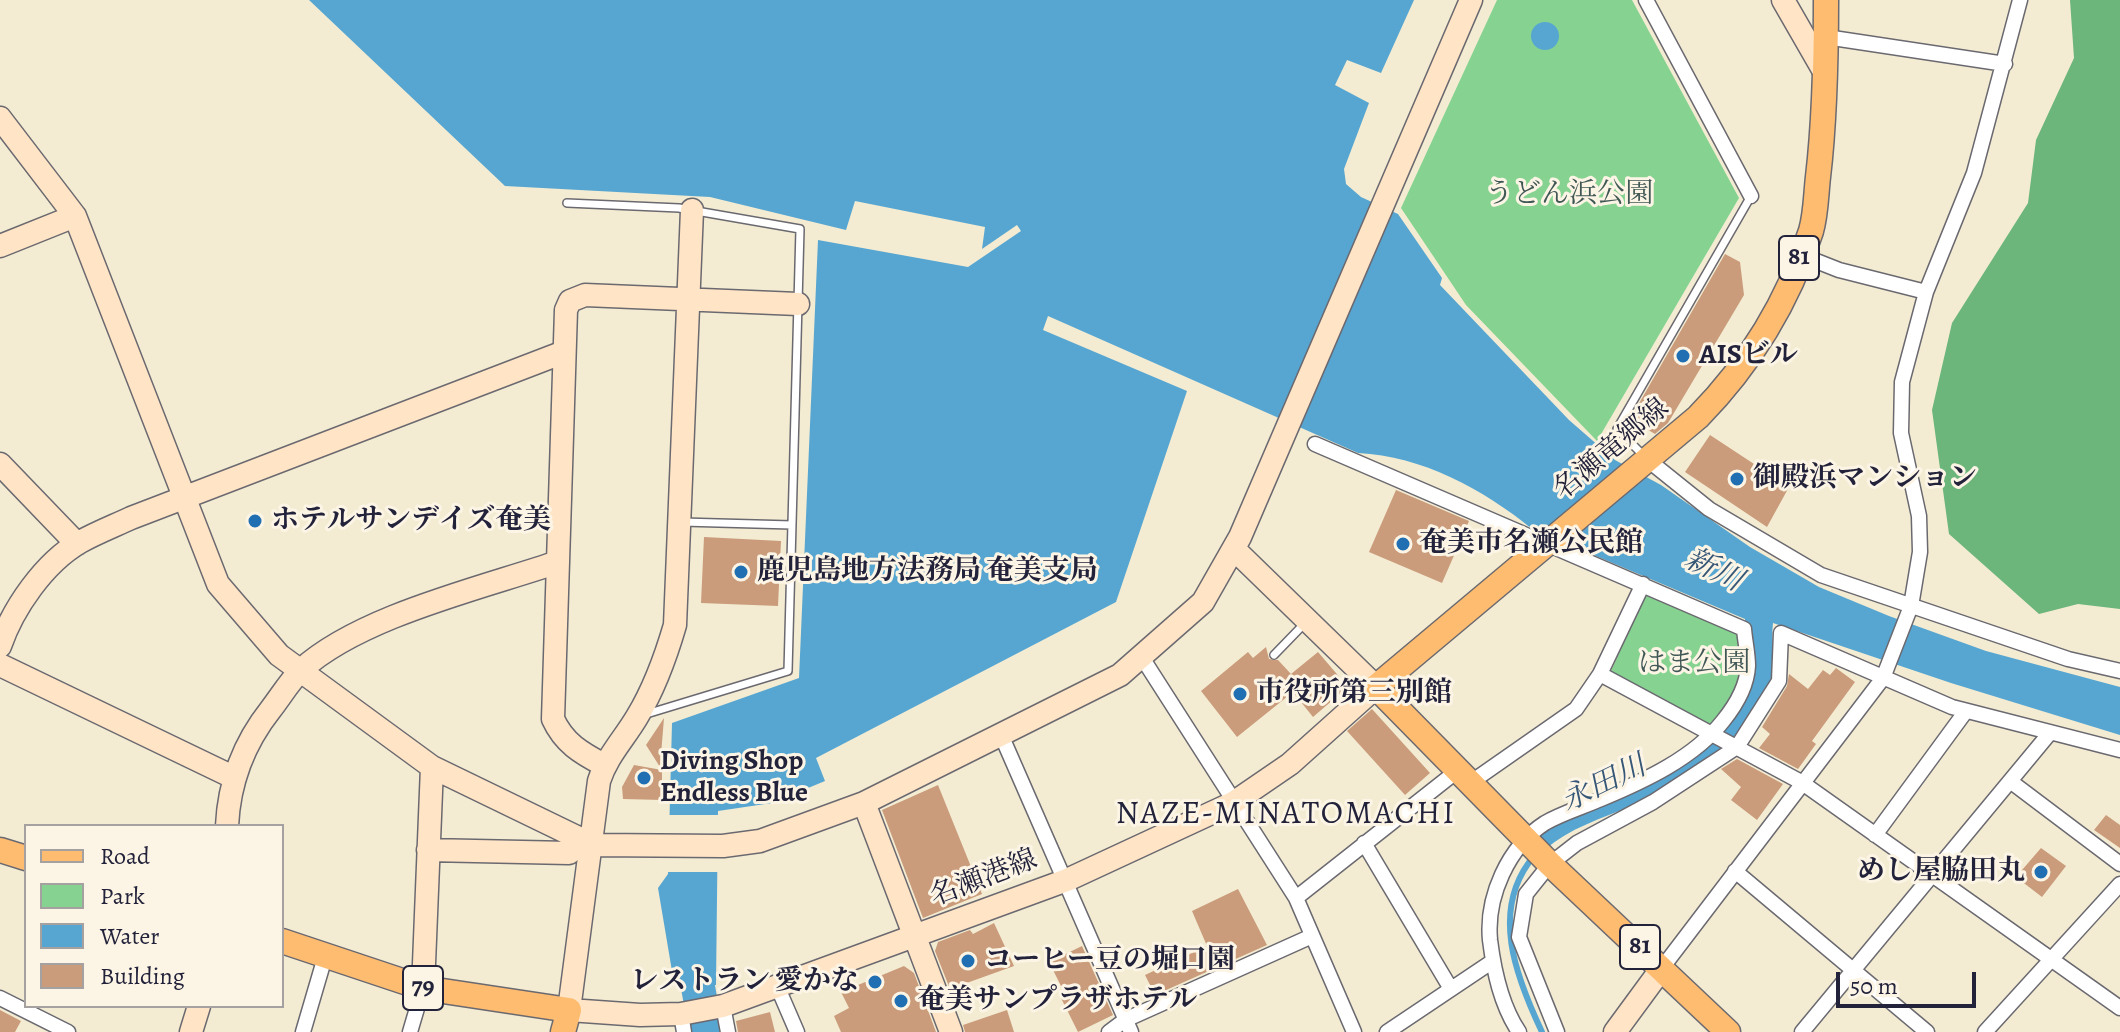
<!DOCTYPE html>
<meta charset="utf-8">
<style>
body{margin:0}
#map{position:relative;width:2120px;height:1032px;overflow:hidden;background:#f3ecd3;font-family:Alegreya,serif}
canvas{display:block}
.legend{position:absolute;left:24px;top:824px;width:260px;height:184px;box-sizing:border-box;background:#fcf5e5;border:2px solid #a5a1a1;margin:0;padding:10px 14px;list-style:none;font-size:24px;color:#22223b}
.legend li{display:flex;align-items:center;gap:16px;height:40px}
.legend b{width:40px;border:2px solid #a5a1a1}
.scale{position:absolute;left:1836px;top:972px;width:140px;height:36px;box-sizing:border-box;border:4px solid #22223b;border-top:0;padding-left:10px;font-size:24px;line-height:28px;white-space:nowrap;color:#22223b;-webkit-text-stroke:6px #fcf5e5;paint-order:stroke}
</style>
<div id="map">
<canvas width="2120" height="1032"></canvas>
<ul class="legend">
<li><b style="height:10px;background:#febc70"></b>Road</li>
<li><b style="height:22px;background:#86d391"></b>Park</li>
<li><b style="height:22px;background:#57a6d1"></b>Water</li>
<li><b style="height:22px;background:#ca9c7b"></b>Building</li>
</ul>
<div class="scale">50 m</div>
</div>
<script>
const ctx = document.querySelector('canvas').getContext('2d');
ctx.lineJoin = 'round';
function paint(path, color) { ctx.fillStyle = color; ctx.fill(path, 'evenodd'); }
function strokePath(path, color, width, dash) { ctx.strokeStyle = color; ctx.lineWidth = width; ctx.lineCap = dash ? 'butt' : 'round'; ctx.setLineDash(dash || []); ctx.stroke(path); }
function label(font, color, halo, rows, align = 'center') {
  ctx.font = font + ' Alegreya,"Noto Serif JP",serif'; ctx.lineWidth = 6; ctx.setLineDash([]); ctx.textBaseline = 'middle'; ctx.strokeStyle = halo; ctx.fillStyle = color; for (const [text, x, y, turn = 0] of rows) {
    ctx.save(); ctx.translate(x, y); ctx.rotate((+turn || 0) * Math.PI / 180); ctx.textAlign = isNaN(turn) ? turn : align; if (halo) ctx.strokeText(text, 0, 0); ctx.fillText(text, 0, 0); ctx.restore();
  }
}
paint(new Path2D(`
 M1497,0H1632L1739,198L1597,441L1466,305L1401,208Z
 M1646,594L1736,632C1745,670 1740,692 1718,724L1706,723L1611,671Z`), '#86d391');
paint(new Path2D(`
 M2070,0H2120V609L2078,604L2039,614L1949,534L1932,410L1952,323L2028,203L2036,140L2074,58Z`), '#6cb57b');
paint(new Path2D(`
 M309,0H1414L1381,73L1347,60L1335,85L1369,103L1344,169L1346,184L1361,197L1398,214L1442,278L1440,285L1569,420L1615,460L1661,485L1750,547L1819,587L1889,616L1986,651L2120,687V735L1951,683L1773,623C1771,639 1775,656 1772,672C1764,735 1685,784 1631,806C1601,819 1569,828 1545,850L1533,838L1550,825L1709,742L1750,663L1745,619L1532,529C1483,489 1422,456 1358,453L1048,316L1043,330L1187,391L1116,602L816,758L825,781L772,803L718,811L716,985L684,988L673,977L658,888L668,874L672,723L799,678L818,240L968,267L1021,231L1017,225L982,249L985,227L855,201L846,230L710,197L505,186Z
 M1531 36a14 14 0 1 1 28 0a14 14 0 1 1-28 0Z`), '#57a6d1');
paint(new Path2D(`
 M666,815H721V872H664Z`), '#f3ecd3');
strokePath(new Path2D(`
 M1534,856C1489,909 1516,977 1542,1032`), '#57a6d1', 6);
strokePath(new Path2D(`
 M698,987L706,1032`), '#57a6d1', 34);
paint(new Path2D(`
 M1725,254L1740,262L1744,295L1668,423L1655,434L1630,419Z
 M1710,435L1789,487L1767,527L1685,472Z
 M1396,490L1469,521L1442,583L1369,552Z
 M704,537L781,541L778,606L701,603Z
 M1266,647L1269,659L1278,660L1291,674L1318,652L1348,687L1313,717L1293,692L1237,737L1201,691L1248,652L1253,658Z
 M1836,668L1855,682L1812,741L1816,744L1798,769L1759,748L1770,734L1762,727L1787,686L1789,674L1808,689L1823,670L1830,675Z
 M1372,709L1430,773L1405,795L1347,731Z
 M664,718L660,767L646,745Z
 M1737,759L1783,784L1757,820L1731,800L1741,787L1721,769Z
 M634,765L662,770V800L623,799L622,787Z
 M938,785L982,894L923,918L882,810Z
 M2106,815L2120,825V848L2094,830Z
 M2041,848L2066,866L2042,897L2016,877Z
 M1238,889L1267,945L1155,995L1145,975L1207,946L1192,911Z
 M994,923L1014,966L950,989L935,951L938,942L970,930L973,934Z
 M1082,946L1113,1015L1078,1032L1061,998L1066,996L1049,962Z
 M904,966L914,973L936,1032H841L834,1016L849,1008L841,992Z
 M0,1010L21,1021L15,1032H0Z
 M1007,1010L1014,1032H965L963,1025Z
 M770,1012L775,1032H738L736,1021Z`), '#ca9c7b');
const lane = new Path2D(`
 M567,203L679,208L800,229L788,671L643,715
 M1644,456L1617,429L1751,196
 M682,522L792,525
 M1274,655L1306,622`);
const street = new Path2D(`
 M1646,0L1751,196
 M1826,37L2005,64
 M1801,255L1839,270L1926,292
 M1315,444L1744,629C1745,641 1748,654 1748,666C1747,687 1736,705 1723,721C1694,758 1644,781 1601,799C1583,807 1562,813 1545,823C1508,847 1486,897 1490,940C1494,972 1501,1005 1519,1032
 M1648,460L1709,509L1821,575L2068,659L2120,671
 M1143,659L1296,898L1354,1032
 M1600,674L1801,782L2120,1008
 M1002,737L1131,1032
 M2010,781L2120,864
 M1470,783L1576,709L1600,674L1643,584
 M1875,835L1966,711
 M1364,843L1451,989
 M1735,871L1927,1032
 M1296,898L1457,771
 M1662,968L1883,678L1911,606L1920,552L1919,516L1901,433L1902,382L1926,292L1974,173L2020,0
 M778,988L797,1032
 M0,998L68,1032
 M723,1006L728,1032
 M681,1014L684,1032
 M303,1032L325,957
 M410,1032L423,988
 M1109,1032L1125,1020L1312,936
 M1387,1032L1493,961
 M1557,1032L1519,937L1526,894L1550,864L1577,843L1653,802L1737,747L1779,681L1781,633L1952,707L2120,750
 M1802,1032L2049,734
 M1985,1032L2120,884`);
const secondary = new Path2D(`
 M1783,0L1825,73
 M0,118L75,216L218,584L279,655L432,767L593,845L723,846L760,841L864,803L1120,675L1203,602L1240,537L1471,0
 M692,210L675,625C666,656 654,689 637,717C624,739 607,756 599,781L569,1010L640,1015L681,1014L723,1006L1067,880L1233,803L1290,764L1376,687L1234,549
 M0,246L75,216
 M0,464L77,544
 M0,646C13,608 44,563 80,542C96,533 114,526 131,518L564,352
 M0,665L235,778
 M604,765C581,753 564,743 553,719L566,310L570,301L585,295L798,304
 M864,803L951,1032
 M227,826C229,782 244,743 271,709C281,696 290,681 301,670C360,616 482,588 558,562
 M428,850L569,853
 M423,988L432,767
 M191,1032L199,1006
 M1615,1032L1662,968`);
const primary = new Path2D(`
 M0,850L26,858
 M282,941L423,988L569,1010L563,1032
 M1728,1032L1550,864L1376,687L1698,417C1750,364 1788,302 1811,231C1816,214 1816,194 1818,177C1825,118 1826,59 1826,0`);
strokePath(lane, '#6b6970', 10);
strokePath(street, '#6b6970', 17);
strokePath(secondary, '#6b6970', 25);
strokePath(primary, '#6b6970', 27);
strokePath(lane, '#fff', 7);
strokePath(street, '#fff', 14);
strokePath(secondary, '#ffe4c6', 22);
strokePath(primary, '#febc70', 24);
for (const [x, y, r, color] of [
 [1683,356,8,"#1f6fb2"],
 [1737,479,8,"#1f6fb2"],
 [255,521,8,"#1f6fb2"],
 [1403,544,8,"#1f6fb2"],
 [741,572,8,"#1f6fb2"],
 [1240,694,8,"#1f6fb2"],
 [644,778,8,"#1f6fb2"],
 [2041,872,8,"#1f6fb2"],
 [968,961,8,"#1f6fb2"],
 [875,982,8,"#1f6fb2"],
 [901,1001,8,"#1f6fb2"]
]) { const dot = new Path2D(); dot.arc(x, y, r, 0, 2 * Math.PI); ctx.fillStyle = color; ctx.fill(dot); strokePath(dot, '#fcf5e5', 3); }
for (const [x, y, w] of [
 [1799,258,40],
 [1640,947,40],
 [423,988,40]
]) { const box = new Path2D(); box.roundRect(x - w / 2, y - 22, w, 44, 6); ctx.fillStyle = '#fcf5e5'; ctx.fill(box); strokePath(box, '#22223b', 2); }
label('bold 26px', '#22223b', null, [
 ["81",1799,258],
 ["81",1640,947],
 ["79",423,988]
]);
label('28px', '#405755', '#fcf5e5', [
 ["うどん浜公園",1569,195],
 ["はま公園",1694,664]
]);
label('bold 28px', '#22223b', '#fcf5e5', [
 ["AISビル",1699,356],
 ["御殿浜マンション",1753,479],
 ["ホテルサンデイズ奄美",271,521],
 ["奄美市名瀬公民館",1419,544],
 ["鹿児島地方法務局 奄美支局",757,572],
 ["市役所第三別館",1256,694],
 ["Diving Shop",660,762],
 ["Endless Blue",660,794],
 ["めし屋脇田丸",2025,872,"right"],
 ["コーヒー豆の堀口園",984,961],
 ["レストラン 愛かな",859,982,"right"],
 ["奄美サンプラザホテル",917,1001]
], 'left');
label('28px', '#22223b', '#fcf5e5', [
 ["名瀬竜郷線",1612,450,-40],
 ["名瀬港線",984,879,-21]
]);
label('italic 30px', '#375777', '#fcf5e5', [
 ["新川",1713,571,26],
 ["永田川",1604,785,-26]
]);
ctx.letterSpacing = '2px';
label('32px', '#22223b', '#fcf5e5', [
 ["NAZE-MINATOMACHI",1286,815]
]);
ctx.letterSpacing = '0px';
</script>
